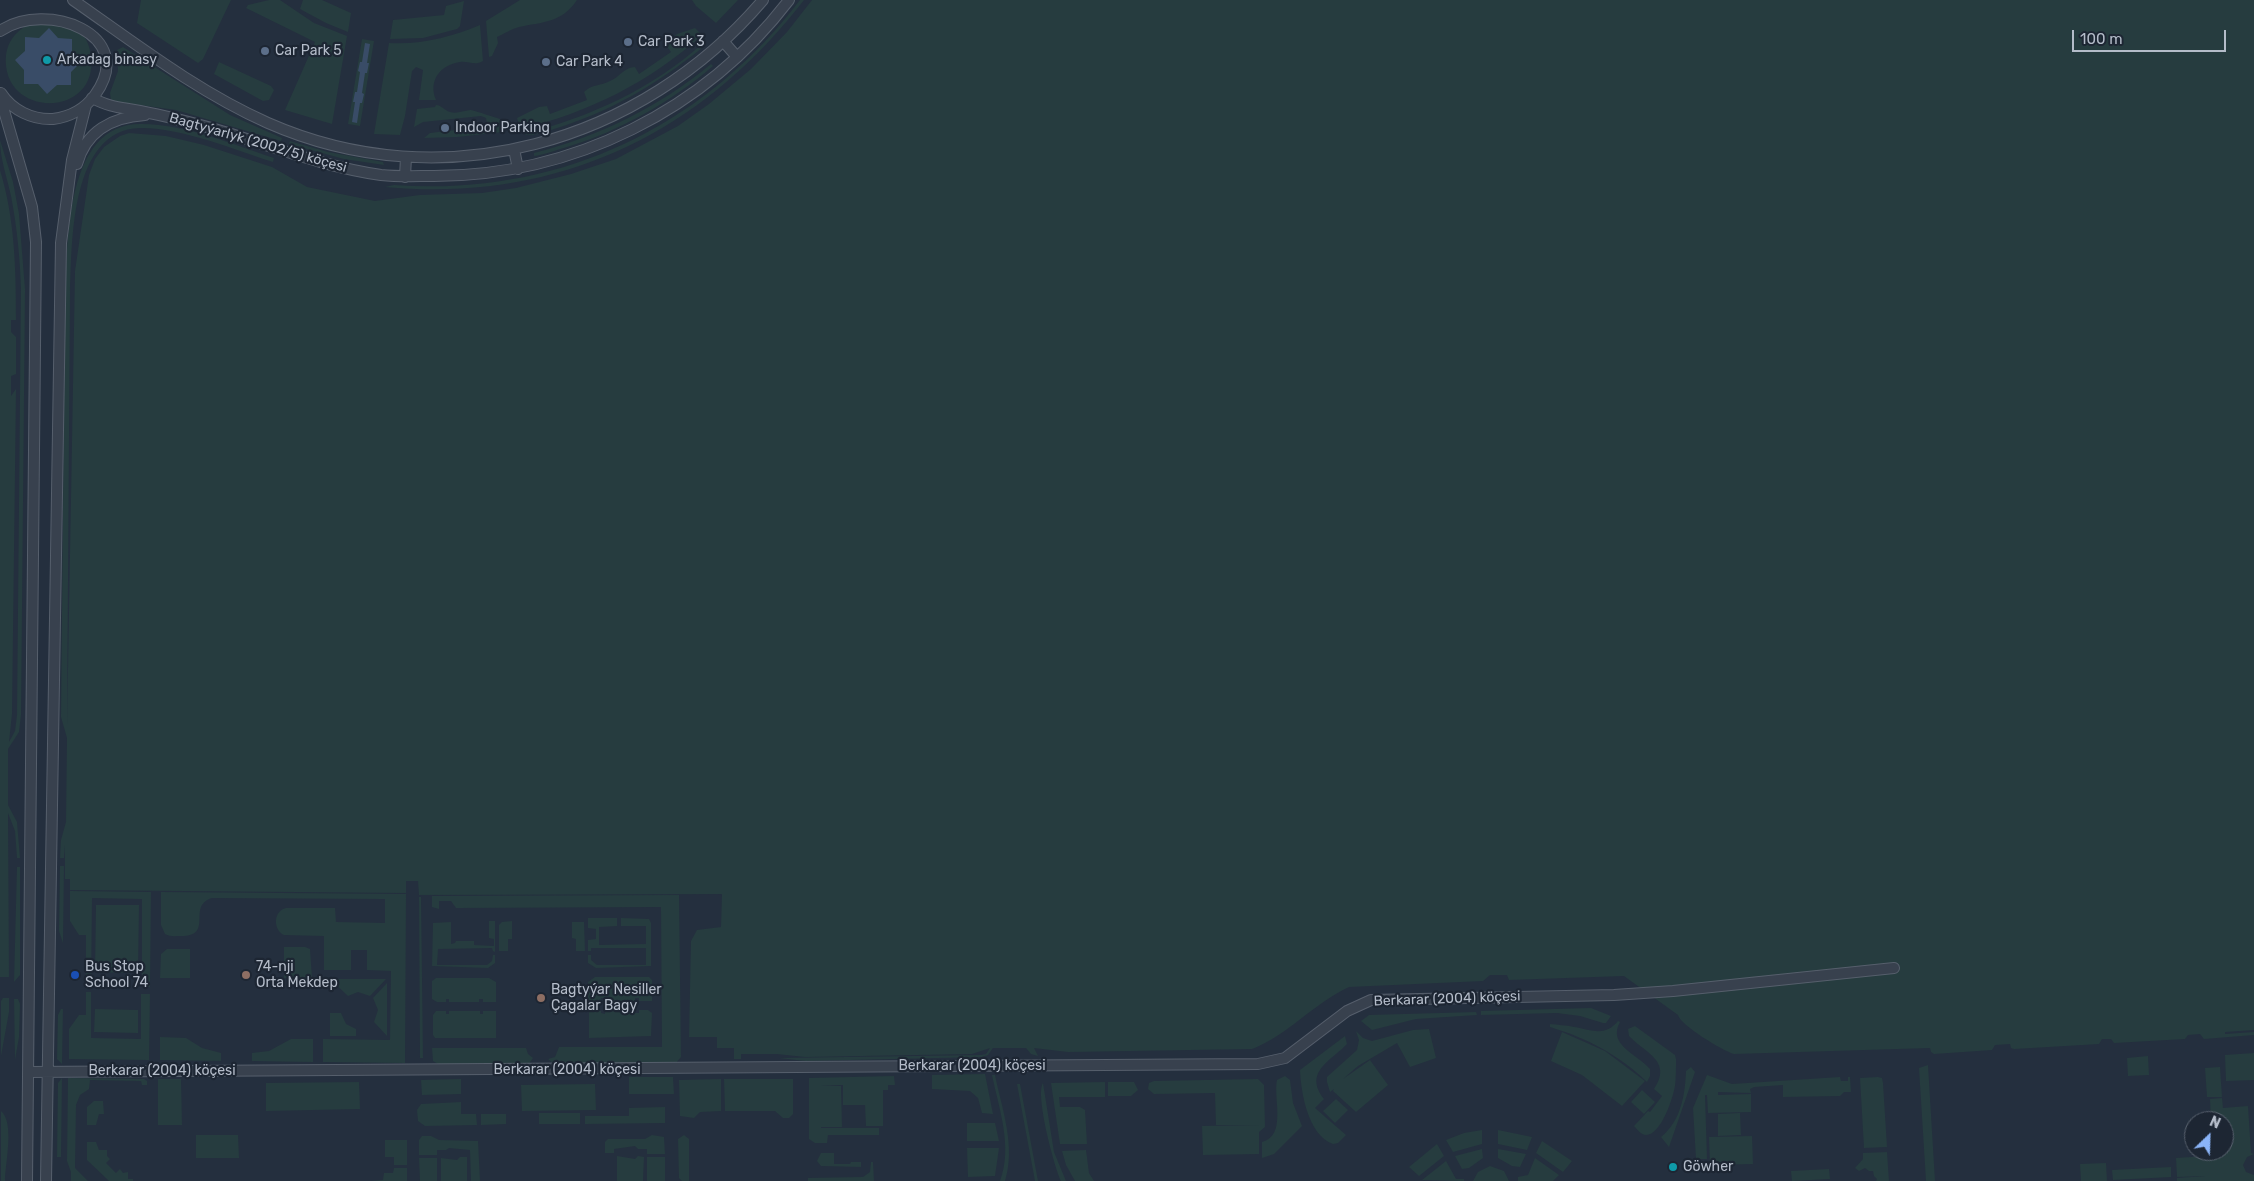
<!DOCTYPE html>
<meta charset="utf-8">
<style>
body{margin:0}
#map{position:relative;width:2254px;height:1181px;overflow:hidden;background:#242f3e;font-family:Rubik,sans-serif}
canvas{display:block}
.north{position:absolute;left:2184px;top:1111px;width:50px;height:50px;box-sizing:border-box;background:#1d2633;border:1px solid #59626f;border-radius:50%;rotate:24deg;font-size:14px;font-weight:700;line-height:20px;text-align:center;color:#b4bcc9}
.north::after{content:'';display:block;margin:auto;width:18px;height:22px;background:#8ab4f8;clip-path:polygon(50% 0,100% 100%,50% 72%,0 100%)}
.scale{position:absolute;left:2072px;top:30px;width:154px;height:22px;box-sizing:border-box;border:2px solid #b4bcc9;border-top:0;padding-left:6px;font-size:15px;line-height:18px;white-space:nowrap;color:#b4bcc9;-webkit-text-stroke:4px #1d2633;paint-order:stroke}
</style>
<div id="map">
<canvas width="2254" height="1181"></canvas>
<div class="north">N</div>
<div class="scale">100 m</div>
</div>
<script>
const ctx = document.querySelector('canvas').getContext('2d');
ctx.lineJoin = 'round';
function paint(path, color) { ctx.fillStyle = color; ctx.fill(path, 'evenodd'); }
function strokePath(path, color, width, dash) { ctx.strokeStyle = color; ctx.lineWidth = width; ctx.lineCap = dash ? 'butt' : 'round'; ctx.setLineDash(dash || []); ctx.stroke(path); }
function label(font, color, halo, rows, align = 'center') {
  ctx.font = font + ' Rubik,sans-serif'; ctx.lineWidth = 4.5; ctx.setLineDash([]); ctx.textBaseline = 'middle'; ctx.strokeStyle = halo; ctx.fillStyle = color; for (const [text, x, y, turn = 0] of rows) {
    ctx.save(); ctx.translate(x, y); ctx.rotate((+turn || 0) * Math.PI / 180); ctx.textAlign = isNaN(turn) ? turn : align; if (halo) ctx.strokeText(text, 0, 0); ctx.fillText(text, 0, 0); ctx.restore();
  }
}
paint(new Path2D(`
 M141,0H231L203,59L198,63L137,23Z
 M269,0H280L314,23L347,36L332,124L285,110L315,42L246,8L248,5Z
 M303,0H322L351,13L348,32L326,23L300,9Z
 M520,0H577C562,23 542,22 519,27C511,29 504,34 497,37L498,43L492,56L489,57L486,21Z
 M692,0H738L716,23L696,6Z
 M800,0H804C700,135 556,203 385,187L394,185C556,197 702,129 800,0Z
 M812,0H2254V1030L2225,1032V1034L2254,1032V1035L2204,1039L2200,1034L2188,1035L2185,1039L2114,1043L2111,1039H2102L2099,1044L2014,1049L2011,1048L2010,1044L1995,1045L1992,1050L1934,1054L1931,1052L1930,1048L1734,1054C1723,1051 1680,1025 1678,1015L1624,976L1509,980L1507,975H1490L1483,981L1349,987C1314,1003 1288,1035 1252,1049L1068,1052L1034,1048L1038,1056L1031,1054L1026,1048H993L988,1055L982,1057L805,1061L779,1058L981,1055L986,1054L990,1048L972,1054L805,1057L777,1054H741V1059H734V1048H717V1037H689L691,941L697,930L721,927L722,894L419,895L418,881H406V893L70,890V879H65V845L64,858H60L61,840L66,822L67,738L61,717L65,295C68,241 65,122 142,124C185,124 234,145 274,158L273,162C235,150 180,127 140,128C70,130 72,242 70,293L67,725L75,271L89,175L95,159L104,147L120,136L129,133L166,136L204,145L272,167L307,187L375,201L420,195L482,193L516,188L571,174L616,159L678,126L709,104L751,69L787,32Z
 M464,1L460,26L457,29L423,38L390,39L393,20L444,15L446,6Z
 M40,19C50,22 73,26 80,32C87,38 90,48 91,56C99,119 0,119 6,55C9,35 23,26 40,19Z
 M480,25L483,61C475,66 469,61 460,62C440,65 428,81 436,100H419L423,70L416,67L412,71L405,116L400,135L374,134L389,43C421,45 451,37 480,25Z
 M695,28L702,35C650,82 588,113 520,129L517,118L539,107L547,106L550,114L587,100L584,92C592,84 601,86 610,81C620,77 624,67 635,67L639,74L671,52L665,44L677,34Z
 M362,39L374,41L360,126L348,124Z
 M703,43L702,48C657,84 610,112 554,129C545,132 534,137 524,134C590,117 652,89 703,43Z
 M123,47L230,115L282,138L281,141L176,110L111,101L110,93L118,71L117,50Z
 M219,62L271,86L274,90L269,100L263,101L214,74Z
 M711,64L713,66C671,102 620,131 567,147C556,150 544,155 534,156V153C600,136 659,107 711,64Z
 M436,105C441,105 444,110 450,112C457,114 463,111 470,110C473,110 497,118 500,119L502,132L457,137L424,138L430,133L482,127L487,124L486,118L481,116L423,122L414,127L417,109L435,107Z
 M0,140L13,182L19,214L25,289L21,715L19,732L8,749V805L17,822L20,858H17L15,831L8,813L9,977H0V170C15,219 16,269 16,320H11V332L16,337V374L11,376V396L16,389L12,714L9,742L15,731L17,715L21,289C20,258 17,227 11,196C7,177 0,159 0,140Z
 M290,141L328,152L383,162L384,165L344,159L289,144Z
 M60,866H64L63,943L59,931Z
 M17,867H20V975L14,982Z
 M70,891L151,892L150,987H142V899L92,898L91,989H86V935H79L70,921Z
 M161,892L406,894L405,1063L323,1062V1039L390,1040L391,971L367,970V950H351V970H324V936L284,935C273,930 273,911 286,908H335L336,922L385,923V899L212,898C186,906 215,936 181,936C175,936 170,937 165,934L161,925Z
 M679,895L681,1057L676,1063L554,1064L548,1059L555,1057L559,1047H662L661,907L456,908L451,901H439V909L432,907V896Z
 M419,897H421L423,1058H420Z
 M96,905H139L138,973L95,972Z
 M588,918H617V926L599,927V945L646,944V926H621V918L649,919L651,923V966L596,968L588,963V955H591V960L597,965H646V948H591V951H588V940L596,939V929L588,928Z
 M489,921H495V952L493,951L492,948L438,949L437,965H487L492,961L493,955H495V963L488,968L432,966L433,923L451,922V944L455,943L456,941H474V945L494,946V939L489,938Z
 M512,921V939H508V951H499V925L502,922Z
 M572,922H584L585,951H576V939L572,938Z
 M284,947H305L310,949L312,978H284Z
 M167,949H190V978H160L161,954Z
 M595,977H649L652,980V1001H639V998H635V1001H605L604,998H601V1001H588V982Z
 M436,978H489L496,982V1002H483V999H479V1002H449V999H446V1002H437L432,999V981Z
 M330,979H386L370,996L358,992L348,996Z
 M387,983V1036L374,1022L378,1010L373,998Z
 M86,992H91V1038L141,1039V994H150L149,1060L69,1059V1029L79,1015H86Z
 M3,998H9V1012L1,1056V1001Z
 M14,999H18L20,1004L19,1037L15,1060Z
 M1591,1008L1611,1016L1606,1023H1603L1580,1016L1557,1013L1481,1015V1011Z
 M61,1009H63L62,1064L57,1059L58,1015Z
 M95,1009L138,1010V1033L94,1032Z
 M635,1010V1013H639V1010H648L652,1013L651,1036L589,1038V1011H601V1013L605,1014V1011Z
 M436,1011H446V1014H449V1011H480V1014H483V1011H496V1038H435L433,1035V1015Z
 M1476,1012L1477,1015L1416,1019L1372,1030L1361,1021L1369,1015Z
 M330,1013H341L346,1024L356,1029V1036H330Z
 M1618,1021L1620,1022C1607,1045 1637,1054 1650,1069V1076L1647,1082C1619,1055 1587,1038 1550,1027V1024C1558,1025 1566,1025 1574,1027C1592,1030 1605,1037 1618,1021Z
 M1635,1026L1675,1055L1676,1059C1676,1068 1676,1077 1675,1086C1673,1098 1661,1135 1646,1135C1641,1135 1637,1129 1634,1126L1648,1111L1650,1112L1662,1096L1654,1089C1673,1061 1645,1053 1629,1036L1628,1029Z
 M1429,1029L1436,1058L1410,1067L1397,1043L1358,1066L1343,1079L1370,1060L1388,1085L1356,1112L1333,1091L1334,1089L1330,1092L1327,1082V1077L1357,1050L1359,1040L1356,1031L1363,1038L1372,1041L1413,1030Z
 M1562,1032L1605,1051L1645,1081L1622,1106L1582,1075L1551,1061Z
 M1345,1036L1347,1044C1331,1061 1303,1072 1324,1099L1315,1108L1346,1135L1338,1143L1333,1144C1308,1135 1301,1093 1300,1070Z
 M160,1037L186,1038L202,1048L221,1053V1061L160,1060Z
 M291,1039H313V1062L252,1061V1053L269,1051Z
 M432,1048H526L528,1054L533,1058L529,1064L440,1065L433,1061Z
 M2254,1053V1080L2226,1081L2225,1055Z
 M2148,1056L2149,1075L2128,1076L2127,1058Z
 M1928,1065L1935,1181H1926L1919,1068Z
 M1691,1067L1695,1072L1669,1147L1661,1137C1681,1121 1685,1095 1686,1071Z
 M2220,1067L2222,1097H2207L2205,1068Z
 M985,1074L993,1114L982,1113L978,1098L970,1091L932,1089V1075Z
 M992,1075H995C1002,1109 1016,1146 1005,1181H1000C1013,1147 999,1109 992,1075Z
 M1707,1075L1732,1084L1840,1077L1841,1081H1848V1077H1850L1851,1092H1844L1840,1096L1783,1097V1085L1754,1087L1750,1089L1751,1093L1718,1092V1095L1751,1094V1112L1708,1113L1707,1095H1705L1707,1159H1696L1693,1108Z
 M894,1076L895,1085H888V1090H883V1126H866L865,1105H843V1085H820L841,1086L842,1127H821V1100V1128H879V1135H828L827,1143H815L809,1139V1078Z
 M1285,1076L1290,1080L1293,1103L1302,1126L1274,1154L1262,1158V1142C1287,1136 1273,1098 1277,1080Z
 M629,1077H673L674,1094H629Z
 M1878,1077L1882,1078L1883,1083L1887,1147L1864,1148L1860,1078Z
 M62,1078L61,1157H57L58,1083Z
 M68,1078L144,1079L147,1081V1085H142L141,1081L90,1080L89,1089L80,1095L76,1105L75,1168L88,1181H71V1172L67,1161Z
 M158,1079H181L182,1125H158Z
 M461,1079V1094L422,1095L421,1080Z
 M721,1079V1111L700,1112L694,1118L680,1116L679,1080Z
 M724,1079H793V1114L789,1118H783L775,1111H725Z
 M1258,1079L1264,1085L1265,1127L1259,1132V1154L1203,1155L1202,1126L1259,1125H1216L1215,1093L1154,1094L1148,1089L1149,1083L1154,1081Z
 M359,1082L360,1109L266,1111V1083Z
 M1105,1082V1097H1059L1060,1107H1080L1085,1110L1087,1144H1060L1051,1083Z
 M1108,1082H1134L1138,1090L1131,1096H1108Z
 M1043,1083L1054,1152L1066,1181H1061C1054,1166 1035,1095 1043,1083Z
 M595,1084L596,1110L522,1111L521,1085Z
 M1017,1084H1020L1038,1181H1035Z
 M1642,1090L1655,1102L1644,1114L1631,1102Z
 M2222,1098L2223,1108L2248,1106L2251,1153L2254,1154L2247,1157L2243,1165L2246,1172L2254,1175V1181H2177V1178L2205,1176L2177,1177L2176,1158L2207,1156V1151H2224V1121H2211L2210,1099Z
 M1336,1099L1348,1110L1335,1123L1323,1111Z
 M94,1101H103L104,1114H99L96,1125H87V1107Z
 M461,1102V1114H476L477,1125L425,1126L418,1121L417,1110L421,1104Z
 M665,1107V1123L585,1124V1116H629V1108Z
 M1,1111C15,1123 5,1164 5,1181H1Z
 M539,1113H580V1124H539Z
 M1740,1113L1741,1135L1718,1136V1114Z
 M481,1114H506V1124L481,1125Z
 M967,1123H995L999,1141H967Z
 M1482,1130V1144L1453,1152L1446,1140L1464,1133Z
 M1498,1130L1532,1137L1527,1150L1498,1144Z
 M196,1135H238L239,1158H196Z
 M652,1135L664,1137L665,1154H647V1149H638L635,1146L614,1149V1153H605V1142L608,1139H645Z
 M684,1135L689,1139V1181H682L679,1178L678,1139Z
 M422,1136H431L439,1140L478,1141L480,1181H471L470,1150L449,1148L446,1150H437V1155H419V1140Z
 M1752,1136L1753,1164L1710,1165L1709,1137Z
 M385,1140H407V1165H394V1157H385Z
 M1542,1141L1572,1161L1563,1172L1536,1153Z
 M87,1142H96L99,1150H107V1156L110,1159L106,1163L116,1173L120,1169L123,1173L128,1172V1179H133V1181H109L87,1160Z
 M1437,1144L1444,1156L1419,1176L1409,1167Z
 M967,1148H999L995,1176L968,1177Z
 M1482,1149L1483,1158L1469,1168L1462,1169L1455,1156Z
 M1498,1149L1526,1154L1520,1167L1512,1166L1498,1158Z
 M1086,1150L1089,1173L1094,1181H1075L1066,1165L1062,1151Z
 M1887,1152L1889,1181H1876L1877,1179L1874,1176L1873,1171H1869L1865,1168L1859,1171L1855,1168L1863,1159V1153Z
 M821,1153H834V1164H850L851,1162H861V1167L821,1166L817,1161Z
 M617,1156L635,1159L638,1156L644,1157L643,1181H617Z
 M460,1157H467V1181H441V1158L457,1160Z
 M647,1157H665V1181H647Z
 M419,1158H437V1181H420Z
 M1535,1158L1559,1175L1553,1181H1518V1177L1528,1175Z
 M1446,1161L1456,1179H1464V1181L1422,1180Z
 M871,1162H873L874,1181H808V1178L863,1177L870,1172Z
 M2106,1163L2107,1181H2081L2080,1164Z
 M1490,1166L1504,1171L1509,1181H1473L1478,1172Z
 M2171,1167V1177L2113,1180L2112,1170Z
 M394,1168H407V1181H371L383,1180L384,1173H393Z
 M1829,1169L1830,1179L1792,1181L1791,1171Z`), '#263c3f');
paint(new Path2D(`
 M49,28L58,38L72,39V52L81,62L71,72V85H57L47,94L38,84H24V70L15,60L25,51V37L39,38Z
 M365,43L370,44L367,63H369L367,73H365L362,93L364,94L362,103H360L357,123L352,122L355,102H353L355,92H357L360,72L358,71L360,62H362Z`), '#394c67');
const tertiary = new Path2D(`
 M73,0C136,44 198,92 268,123C443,200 641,143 763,0
 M0,31C46,0 139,34 95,95C85,109 69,117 53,119C32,120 12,110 1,93
 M723,41L737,57
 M0,97L32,207L36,242L27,1181
 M92,98C112,108 119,107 140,111C166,116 193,123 218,130C272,146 324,167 381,175C399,177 417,176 434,176C573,176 705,110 789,0
 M514,149L518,169
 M77,164C86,131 112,117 145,115
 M405,177L406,157
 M29,1072L1258,1064L1285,1058L1347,1011L1371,1000L1614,995L1673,991L1894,968
 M46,1181L61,243L72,160L86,105`);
strokePath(tertiary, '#565f6c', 12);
strokePath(tertiary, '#38414e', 10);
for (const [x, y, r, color] of [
 [628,42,5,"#5c6f8a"],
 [265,51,5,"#5c6f8a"],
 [47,60,5,"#0f9aa8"],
 [546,62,5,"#5c6f8a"],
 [445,128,5,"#5c6f8a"],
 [75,975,5,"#1a4fb4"],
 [246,975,5,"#8d6e63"],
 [541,998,5,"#8d6e63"],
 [1673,1167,5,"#0f9aa8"]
]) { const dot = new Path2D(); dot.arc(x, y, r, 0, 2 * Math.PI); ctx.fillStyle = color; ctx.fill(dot); strokePath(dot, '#1d2633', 2); }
label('14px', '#b4bcc9', '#1d2633', [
 ["Car Park 3",638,42],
 ["Car Park 5",275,51],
 ["Arkadag binasy",57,60],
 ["Car Park 4",556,62],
 ["Indoor Parking",455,128],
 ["Bus Stop",85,967],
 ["School 74",85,983],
 ["74-nji",256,967],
 ["Orta Mekdep",256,983],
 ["Bagtyýar Nesiller",551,990],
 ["Çagalar Bagy",551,1006],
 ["Göwher",1683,1167]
], 'left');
label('14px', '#b4bcc9', '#1d2633', [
 ["Bagtyýarlyk (2002/5) köçesi",258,143,16],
 ["Berkarar (2004) köçesi",1447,999,-2],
 ["Berkarar (2004) köçesi",972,1066],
 ["Berkarar (2004) köçesi",567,1070],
 ["Berkarar (2004) köçesi",162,1071]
]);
</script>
